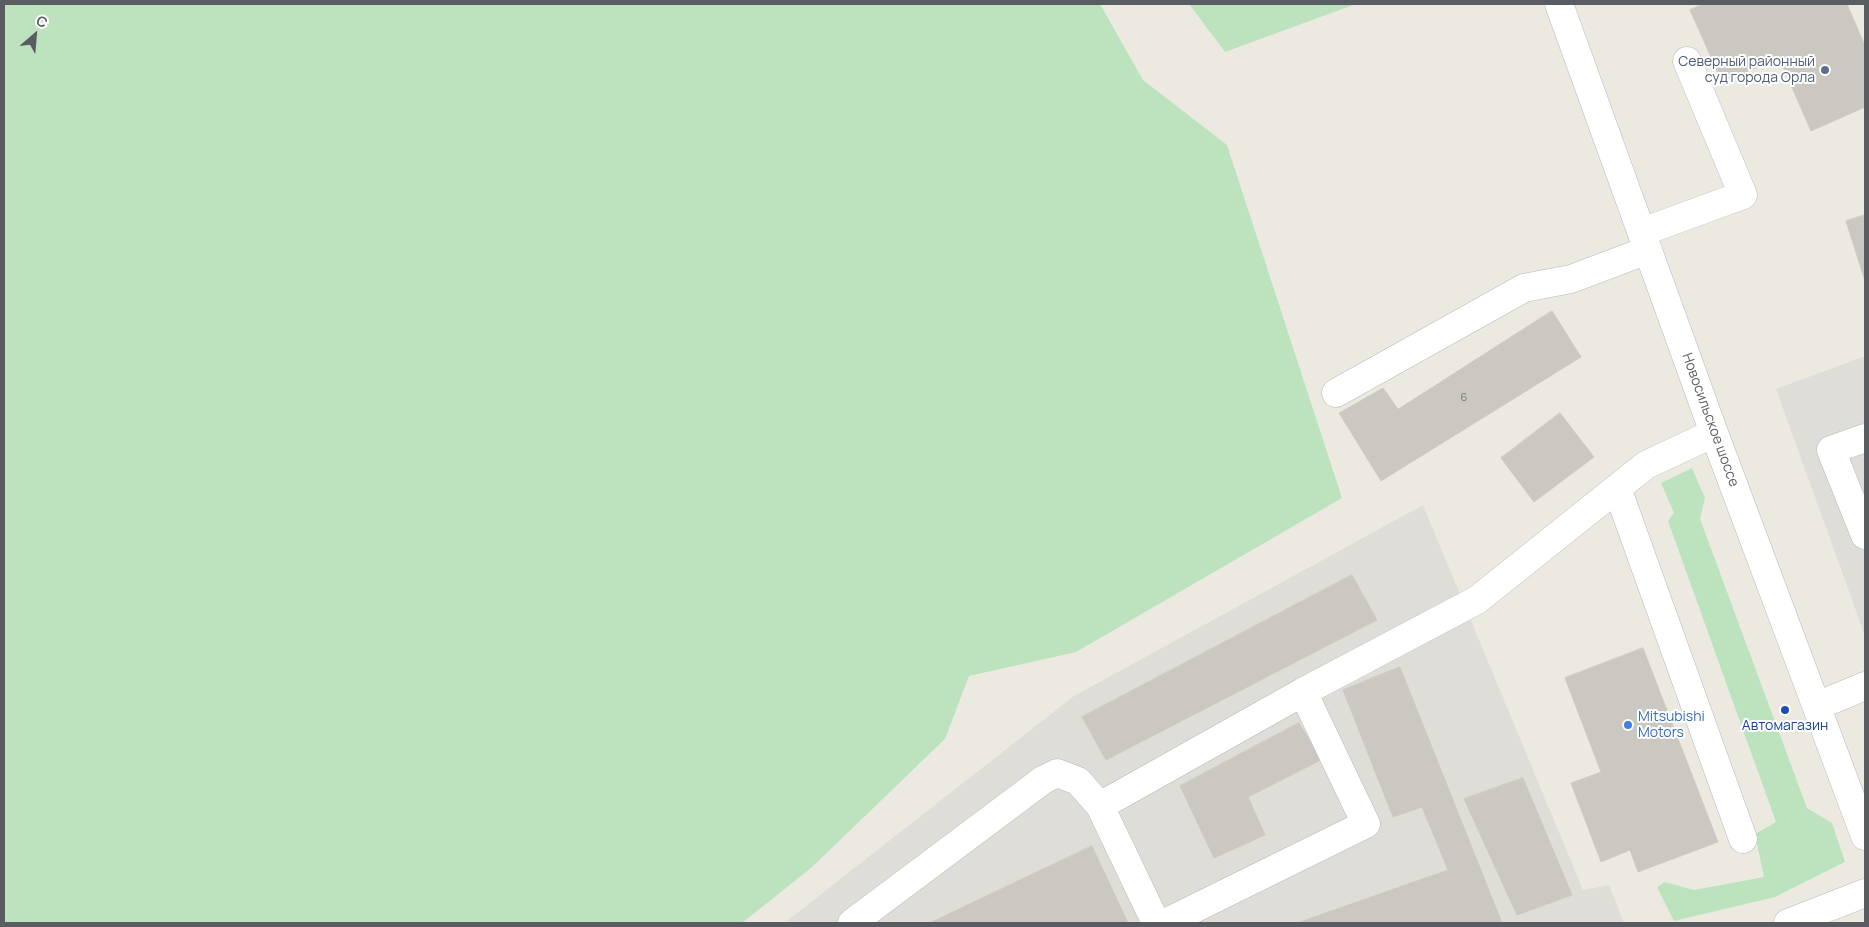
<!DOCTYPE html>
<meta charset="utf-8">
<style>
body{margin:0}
#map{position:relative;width:1869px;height:927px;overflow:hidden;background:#eceae0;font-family:Manrope,sans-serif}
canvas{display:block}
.frame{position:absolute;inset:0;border:5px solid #595c61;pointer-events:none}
.north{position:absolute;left:10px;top:10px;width:50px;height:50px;-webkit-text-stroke:4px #fff;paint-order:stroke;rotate:27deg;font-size:14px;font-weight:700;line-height:20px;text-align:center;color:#595c61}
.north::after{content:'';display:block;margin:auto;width:18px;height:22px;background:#595c61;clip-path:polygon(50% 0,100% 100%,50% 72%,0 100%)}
</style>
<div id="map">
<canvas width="1869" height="927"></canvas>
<div class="frame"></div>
<div class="north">С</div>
</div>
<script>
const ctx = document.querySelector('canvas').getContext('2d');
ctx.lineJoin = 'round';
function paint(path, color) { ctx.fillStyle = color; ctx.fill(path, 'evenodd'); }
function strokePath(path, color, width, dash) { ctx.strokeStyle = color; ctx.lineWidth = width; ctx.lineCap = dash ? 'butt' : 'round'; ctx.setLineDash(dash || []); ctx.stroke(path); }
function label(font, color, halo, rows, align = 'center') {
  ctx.font = font + ' Manrope,sans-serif'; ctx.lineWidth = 4; ctx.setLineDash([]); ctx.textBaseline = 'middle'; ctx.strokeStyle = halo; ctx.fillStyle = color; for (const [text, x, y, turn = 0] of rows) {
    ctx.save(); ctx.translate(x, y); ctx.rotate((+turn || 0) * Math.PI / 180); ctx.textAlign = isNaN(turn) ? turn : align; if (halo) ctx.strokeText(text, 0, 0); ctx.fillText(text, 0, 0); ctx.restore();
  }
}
paint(new Path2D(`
 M1865,356V636L1776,389Z
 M1423,505L1583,890L1609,885L1624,923H790L788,920L1074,696Z`), '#dfddd8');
paint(new Path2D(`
 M4,4H1100L1143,80L1227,145L1342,498L1076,652L969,676L945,739L811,868L742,923H4Z
 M1189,4H1356L1225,52Z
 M1692,468L1705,498L1700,519L1807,808L1832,823L1845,862L1775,897L1674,921L1657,887L1665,882L1694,890L1764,877L1755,834L1776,822L1668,521L1674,513L1661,483Z`), '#bde3be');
const building = new Path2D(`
 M1704,4H1847L1865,46V107L1811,131L1779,58L1722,82L1690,10Z
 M1865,215V281L1846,221Z
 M1552,311L1581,357L1381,481L1339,413L1383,388L1398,409Z
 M1560,413L1594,457L1534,502L1501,458Z
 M1352,575L1377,620L1106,760L1082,717Z
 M1643,648L1718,842L1638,872L1630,850L1601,862L1571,783L1601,772L1565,678Z
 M1400,667L1502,923H1297L1448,870L1422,807L1393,817L1343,690Z
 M1299,723L1321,760L1248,797L1265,835L1214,858L1180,786Z
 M1523,778L1572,895L1517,915L1464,799Z
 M1092,846L1128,923H930Z`);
paint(building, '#cbc8c2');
strokePath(building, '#d0cbbf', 1);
const minor = new Path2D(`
 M1559,4L1714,433L1865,836
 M1642,232L1743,195L1687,61
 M1336,393L1524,288L1571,279L1648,250
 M1865,438L1831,450L1865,535
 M1617,488L1743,839
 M1817,706L1865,686
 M1100,806L1156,923
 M852,923L1043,780L1057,773L1078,781L1100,806L1303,692L1477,600L1646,465L1714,433
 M1165,923L1366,824L1303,692
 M1788,923L1865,893`);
strokePath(minor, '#b6b8bd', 29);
strokePath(minor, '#fff', 28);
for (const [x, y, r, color] of [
 [1825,70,5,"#5c6f8a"],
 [1785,710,5,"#1a4fb4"],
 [1628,725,5,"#3f7fe0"]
]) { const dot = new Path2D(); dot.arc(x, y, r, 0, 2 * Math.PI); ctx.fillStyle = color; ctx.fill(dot); strokePath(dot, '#fff', 2); }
label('11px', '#767779', null, [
 ["6",1464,398]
]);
label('14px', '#4e5e75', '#fff', [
 ["Северный районный",1815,62],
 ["суд города Орла",1815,78]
], 'right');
label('14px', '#595c61', '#fff', [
 ["Новосильское шоссе",1710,420,70]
]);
label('14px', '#366cbe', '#fff', [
 ["Mitsubishi",1638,717],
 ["Motors",1638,733]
], 'left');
label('14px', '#164399', '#fff', [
 ["Автомагазин",1785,726]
]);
</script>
